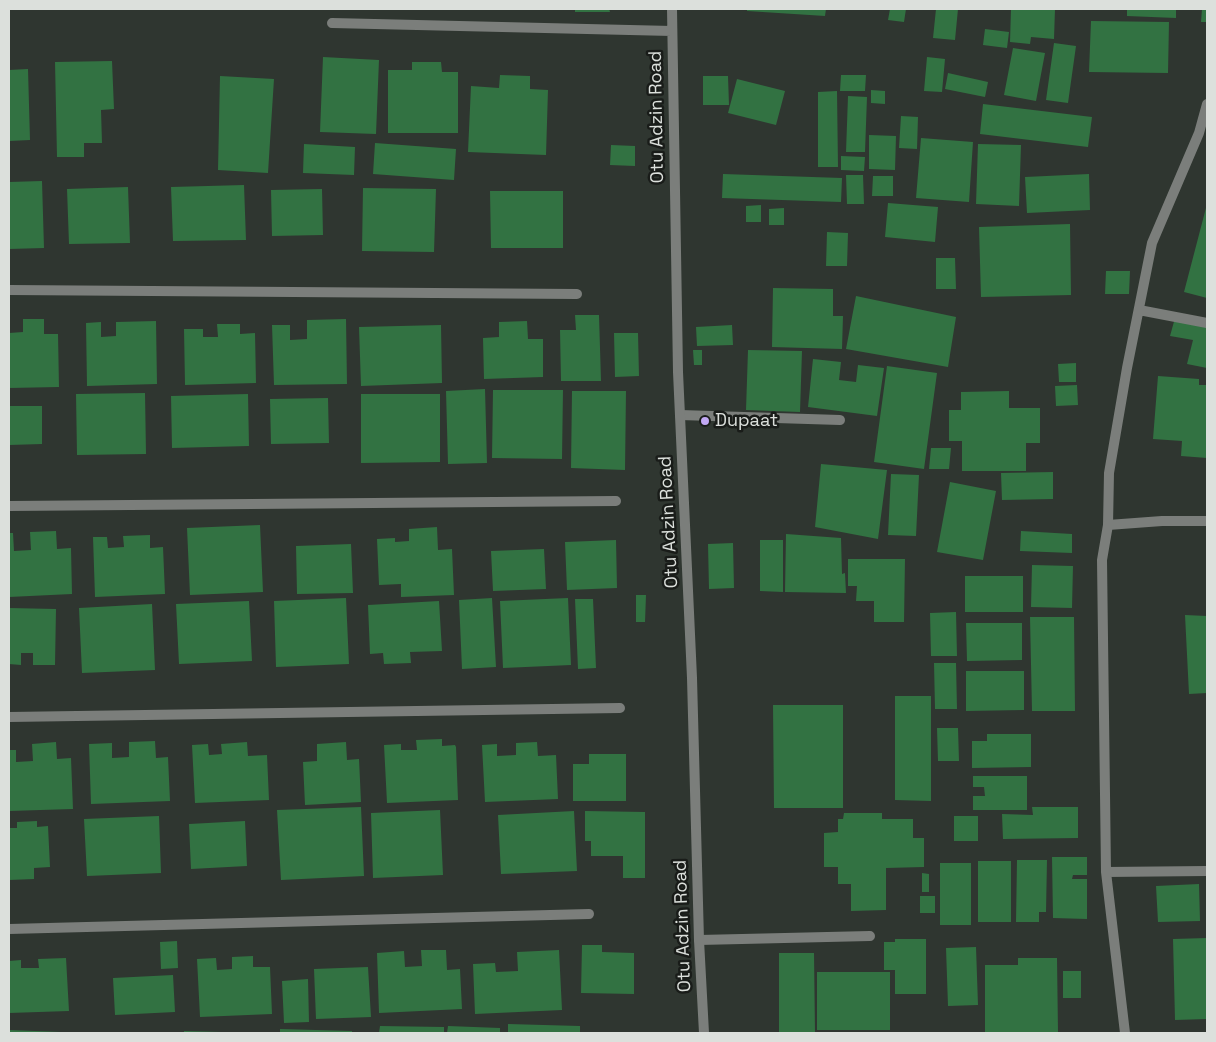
<!DOCTYPE html>
<style>
body{margin:0}
#map{position:relative;width:1216px;height:1042px;overflow:hidden;background:#2f3630;font-family:"Space Grotesk",sans-serif}
canvas{display:block}
.frame{position:absolute;inset:0;border:10px solid #dce0dc;pointer-events:none}
</style>
<div id="map">
<canvas width="1216" height="1042"></canvas>
<div class="frame"></div>
</div>
<script>
const ctx = document.querySelector('canvas').getContext('2d');
ctx.lineJoin = 'round';
function paint(path, color) { ctx.fillStyle = color; ctx.fill(path, 'evenodd'); }
function strokePath(path, color, width, dash) { ctx.strokeStyle = color; ctx.lineWidth = width; ctx.lineCap = dash ? 'butt' : 'round'; ctx.setLineDash(dash || []); ctx.stroke(path); }
function label(font, color, halo, rows, align = 'center') {
  ctx.font = font + ' "Space Grotesk",sans-serif'; ctx.lineWidth = 5; ctx.setLineDash([]); ctx.textBaseline = 'middle'; ctx.strokeStyle = halo; ctx.fillStyle = color; for (const [text, x, y, turn = 0] of rows) {
    ctx.save(); ctx.translate(x, y); ctx.rotate((+turn || 0) * Math.PI / 180); ctx.textAlign = isNaN(turn) ? turn : align; if (halo) ctx.strokeText(text, 0, 0); ctx.fillText(text, 0, 0); ctx.restore();
  }
}
paint(new Path2D(`
 M575,9H609L610,12H575Z
 M747,9H826L825,16L747,11Z
 M890,9H906L904,22L888,20Z
 M936,9H958L955,40L933,38Z
 M1011,9H1055L1054,39L1031,37L1030,44L1010,42Z
 M1127,9H1176V18L1127,16Z
 M1202,9H1207V22H1201Z
 M1091,21L1169,22L1168,73L1089,72Z
 M985,29L1009,32L1007,48L983,45Z
 M1054,43L1076,46L1068,103L1046,100Z
 M1013,48L1045,53L1036,101L1004,95Z
 M323,57L379,60L376,134L320,132Z
 M927,57L945,59L942,92L924,91Z
 M112,61L114,109L101,110L102,143H84V157H57L55,62Z
 M412,62H441L442,72H458V133H388V70H412Z
 M28,69L30,140L9,141V70Z
 M948,73L988,82L985,97L945,89Z
 M500,75L530,76V89L548,90L546,155L468,152L471,86L499,88Z
 M841,75H866L865,91H840Z
 M220,76L274,79L268,173L218,170Z
 M703,76H728L729,105H703Z
 M737,79L785,91L776,125L728,113Z
 M871,90L885,91V104L871,103Z
 M837,91L838,167H818V92Z
 M848,96L867,97L865,152H846Z
 M983,104L1092,117L1088,147L980,134Z
 M901,116L918,117L917,149L899,148Z
 M869,135L896,136L895,170L869,169Z
 M921,138L973,142L969,202L916,198Z
 M375,143L456,149L454,180L373,174Z
 M304,144L355,147L354,175L303,173Z
 M978,144L1021,145L1019,206L976,204Z
 M611,145L635,146V166L610,165Z
 M841,156L865,157L864,171L841,170Z
 M723,174L842,178L841,202L722,198Z
 M1089,174L1090,210L1027,213L1025,177Z
 M846,175H863L864,204H847Z
 M873,176H893V196H872Z
 M42,181L44,248L9,249V182Z
 M244,185L246,240L173,241L171,187Z
 M128,187L130,243L69,244L67,189Z
 M363,188L436,189L434,252L362,251Z
 M322,189L323,235L272,236L271,190Z
 M490,191H563V248H491Z
 M888,203L938,207L935,242L885,237Z
 M1207,204V298L1184,292Z
 M761,205V222H746V206Z
 M784,208V225H769V209Z
 M1070,224L1071,295L981,297L979,227Z
 M827,232L848,233L847,266H826Z
 M936,258H955L956,289H936Z
 M1106,271H1130L1129,294H1105Z
 M773,288L833,289V316H843L842,349L772,347Z
 M856,296L956,317L948,367L846,349Z
 M575,315H599L601,381H561L560,330H576Z
 M1175,318L1207,325V368L1187,364L1193,340L1170,336Z
 M23,319H44V334H58L59,387L9,388V333L23,332Z
 M346,319L347,384L274,385L272,325H290V340L307,339V320Z
 M156,321L157,384L87,386L86,323L101,322V337L116,336V322Z
 M527,321L528,339H543V377L484,379L483,338L499,337V322Z
 M217,324H240V334L255,333L256,383L185,385L184,329H203V337H218Z
 M441,325L442,383L361,386L359,327Z
 M732,325L733,345L697,346L696,327Z
 M614,333H638L639,376L615,377Z
 M693,350H702V365H694Z
 M748,350L802,351L800,412L746,410Z
 M813,359L841,362L839,380L856,382L858,365L884,368L877,416L808,407Z
 M1076,363V382H1059L1058,364Z
 M887,366L937,373L924,469L874,462Z
 M1158,376L1199,379V385H1207V458L1181,456L1182,441L1153,439Z
 M1077,385L1078,405L1056,406L1055,386Z
 M485,389L487,463L448,464L446,391Z
 M493,390H563L562,459L492,458Z
 M572,391H626L625,470L571,468Z
 M1009,391V408H1040V443H1026V471H962V441H949V410H961V392Z
 M145,393L146,454L77,455L76,394Z
 M248,394L249,446L172,448L171,396Z
 M361,394H440V462L361,463Z
 M328,398L329,443L271,444L270,399Z
 M9,406H42V444L9,445Z
 M931,448H951L949,469H929Z
 M821,464L887,470L878,539L815,527Z
 M1053,472V499L1002,500L1001,473Z
 M891,474L919,475L916,536L888,535Z
 M950,482L996,491L983,560L937,552Z
 M260,525L263,592L190,595L187,528Z
 M437,527L438,550L452,549L454,595L401,597V584L379,585L377,539L395,538V542L409,541V529Z
 M56,531L57,549L71,548L72,594L9,597V533H13L14,551L31,550L30,532Z
 M1021,531L1072,534V553L1020,551Z
 M786,534L841,538L842,574L845,573L846,593L785,592Z
 M150,535V548L163,547L165,594L95,597L93,537H107L108,548L124,547L123,536Z
 M616,540L617,588L567,590L565,542Z
 M760,540H783V592L760,591Z
 M733,543L734,588L709,589L708,544Z
 M351,544L353,593L297,594L296,546Z
 M544,549L546,589L493,591L491,551Z
 M848,559H905L904,622H874V601H856L857,586H848Z
 M1032,565L1073,566L1072,608L1031,607Z
 M965,576H1023V612H965Z
 M636,595H646L645,622H636Z
 M346,598L349,664L276,667L274,601Z
 M492,598L496,667L462,669L459,600Z
 M568,598L571,665L503,668L500,601Z
 M575,599H593L596,668L578,669Z
 M249,601L252,661L179,664L176,604Z
 M439,601L442,651L410,652L411,663L384,664L383,653L370,654L368,605Z
 M152,604L155,670L82,673L79,608Z
 M9,608L56,609L55,665H33V653H21V665L9,664Z
 M956,612L957,656H931L930,613Z
 M1185,615L1207,616V693L1189,694Z
 M1030,617H1074L1075,711H1032Z
 M966,623H1022V660L967,661Z
 M934,663H956L957,709H935Z
 M966,671H1024V710L966,711Z
 M895,696H931V801L895,800Z
 M773,705H843V808H774Z
 M937,728H958L959,761H938Z
 M987,734H1031V767L972,768V741H987Z
 M442,739V746L455,745L456,747L458,800L387,803L384,745L401,744V750H417L416,740Z
 M155,741L156,758L168,757L170,801L91,804L89,744L112,743V758L129,757V742Z
 M56,742L57,759L71,758L73,809L9,811V750H16V762L33,761L32,744Z
 M247,742L248,756L267,755L269,800L195,803L192,745L208,744L209,755L222,754L221,744Z
 M346,742L347,760L359,759L361,802L305,805L303,762L317,761V744Z
 M537,742L538,756L556,755L558,799L485,802L482,745L497,744V756L516,755V743Z
 M589,754H626V801H573V764H589Z
 M973,776H1027V810H973V796H985L984,787H973Z
 M361,807L364,876L281,880L277,810Z
 M1032,807H1078V838L1003,839L1002,814L1033,815Z
 M440,810L443,875L373,878L371,813Z
 M574,811L577,871L501,874L498,815Z
 M585,811L645,812V878H623V856H591V841H585Z
 M844,813H882V819H913V838H924V867L886,868V910L851,911V884H838V867H824V833L838,832V819H843Z
 M159,816L161,873L87,876L84,819Z
 M954,816H978V841H954Z
 M37,821V827L48,826L50,867L34,868V879L9,880V828H17V822Z
 M245,821L247,866L191,869L189,824Z
 M1052,857H1087V875H1073L1072,879H1087V919L1053,918Z
 M1017,860H1047L1046,912H1039V922H1016Z
 M978,861H1011V922H978Z
 M940,863H971V925H940Z
 M922,873L929,874V892H922Z
 M1199,884L1200,921L1158,922L1156,886Z
 M920,896H935V913H920Z
 M1207,938V1019L1175,1020L1173,939Z
 M895,939H926V994H895V970H884V942H895Z
 M177,941L178,968L161,969L160,942Z
 M582,945H602V952L634,953V994L581,993Z
 M976,947L978,1005L948,1006L946,948Z
 M421,950H446L447,970L460,969L462,1009L379,1013L377,953L404,951L405,967L422,966Z
 M559,950L562,1010L475,1014L473,964L495,963L496,972L518,971L517,952Z
 M779,953H814L815,1033H779Z
 M253,956V967H270L272,1014L200,1017L197,959L216,958L217,970L232,969V957Z
 M66,958L69,1011L9,1013V961L21,960V968H39L38,959Z
 M1018,958H1057L1058,1032H985V965H1018Z
 M368,967L371,1017L316,1019L314,969Z
 M1063,971H1081V998H1063Z
 M817,972H890V1030H817Z
 M173,975L175,1012L115,1015L113,978Z
 M308,979L309,1022L284,1023L282,981Z
 M508,1024L580,1026V1033H508Z
 M380,1026L444,1027V1033H379Z
 M448,1026L500,1028V1033H447Z
 M280,1029L352,1031V1033H280Z
 M9,1030L61,1032V1033H9Z
 M184,1031L222,1032V1033H184Z`), '#327242');
strokePath(new Path2D(`
 M1139,310L1207,323
 M680,415L840,420
 M1108,525L1109,473L1127,368L1152,243L1199,133L1207,104
 M699,940L870,936`), '#7b7e7b', 10);
strokePath(new Path2D(`
 M672,9L678,372L692,678L699,940L704,1033
 M332,23L672,31
 M9,290L577,294
 M9,506L616,501
 M9,717L620,708
 M1106,872L1207,871
 M9,929L589,914
 M1125,1033L1106,872L1102,560L1108,525L1162,521H1207`), '#7b7e7b', 10);
for (const [x, y, r, color] of [
 [705,421,5,"#c1a8f3"]
]) { const dot = new Path2D(); dot.arc(x, y, r, 0, 2 * Math.PI); ctx.fillStyle = color; ctx.fill(dot); strokePath(dot, '#191c19', 2); }
label('18px', '#dce0dc', '#191c19', [
 ["Otu Adzin Road",657,117,-91],
 ["Otu Adzin Road",669,522,-93],
 ["Otu Adzin Road",683,926,-92]
]);
label('18px', '#dce0dc', '#191c19', [
 ["Dupaat",715,421]
], 'left');
</script>
